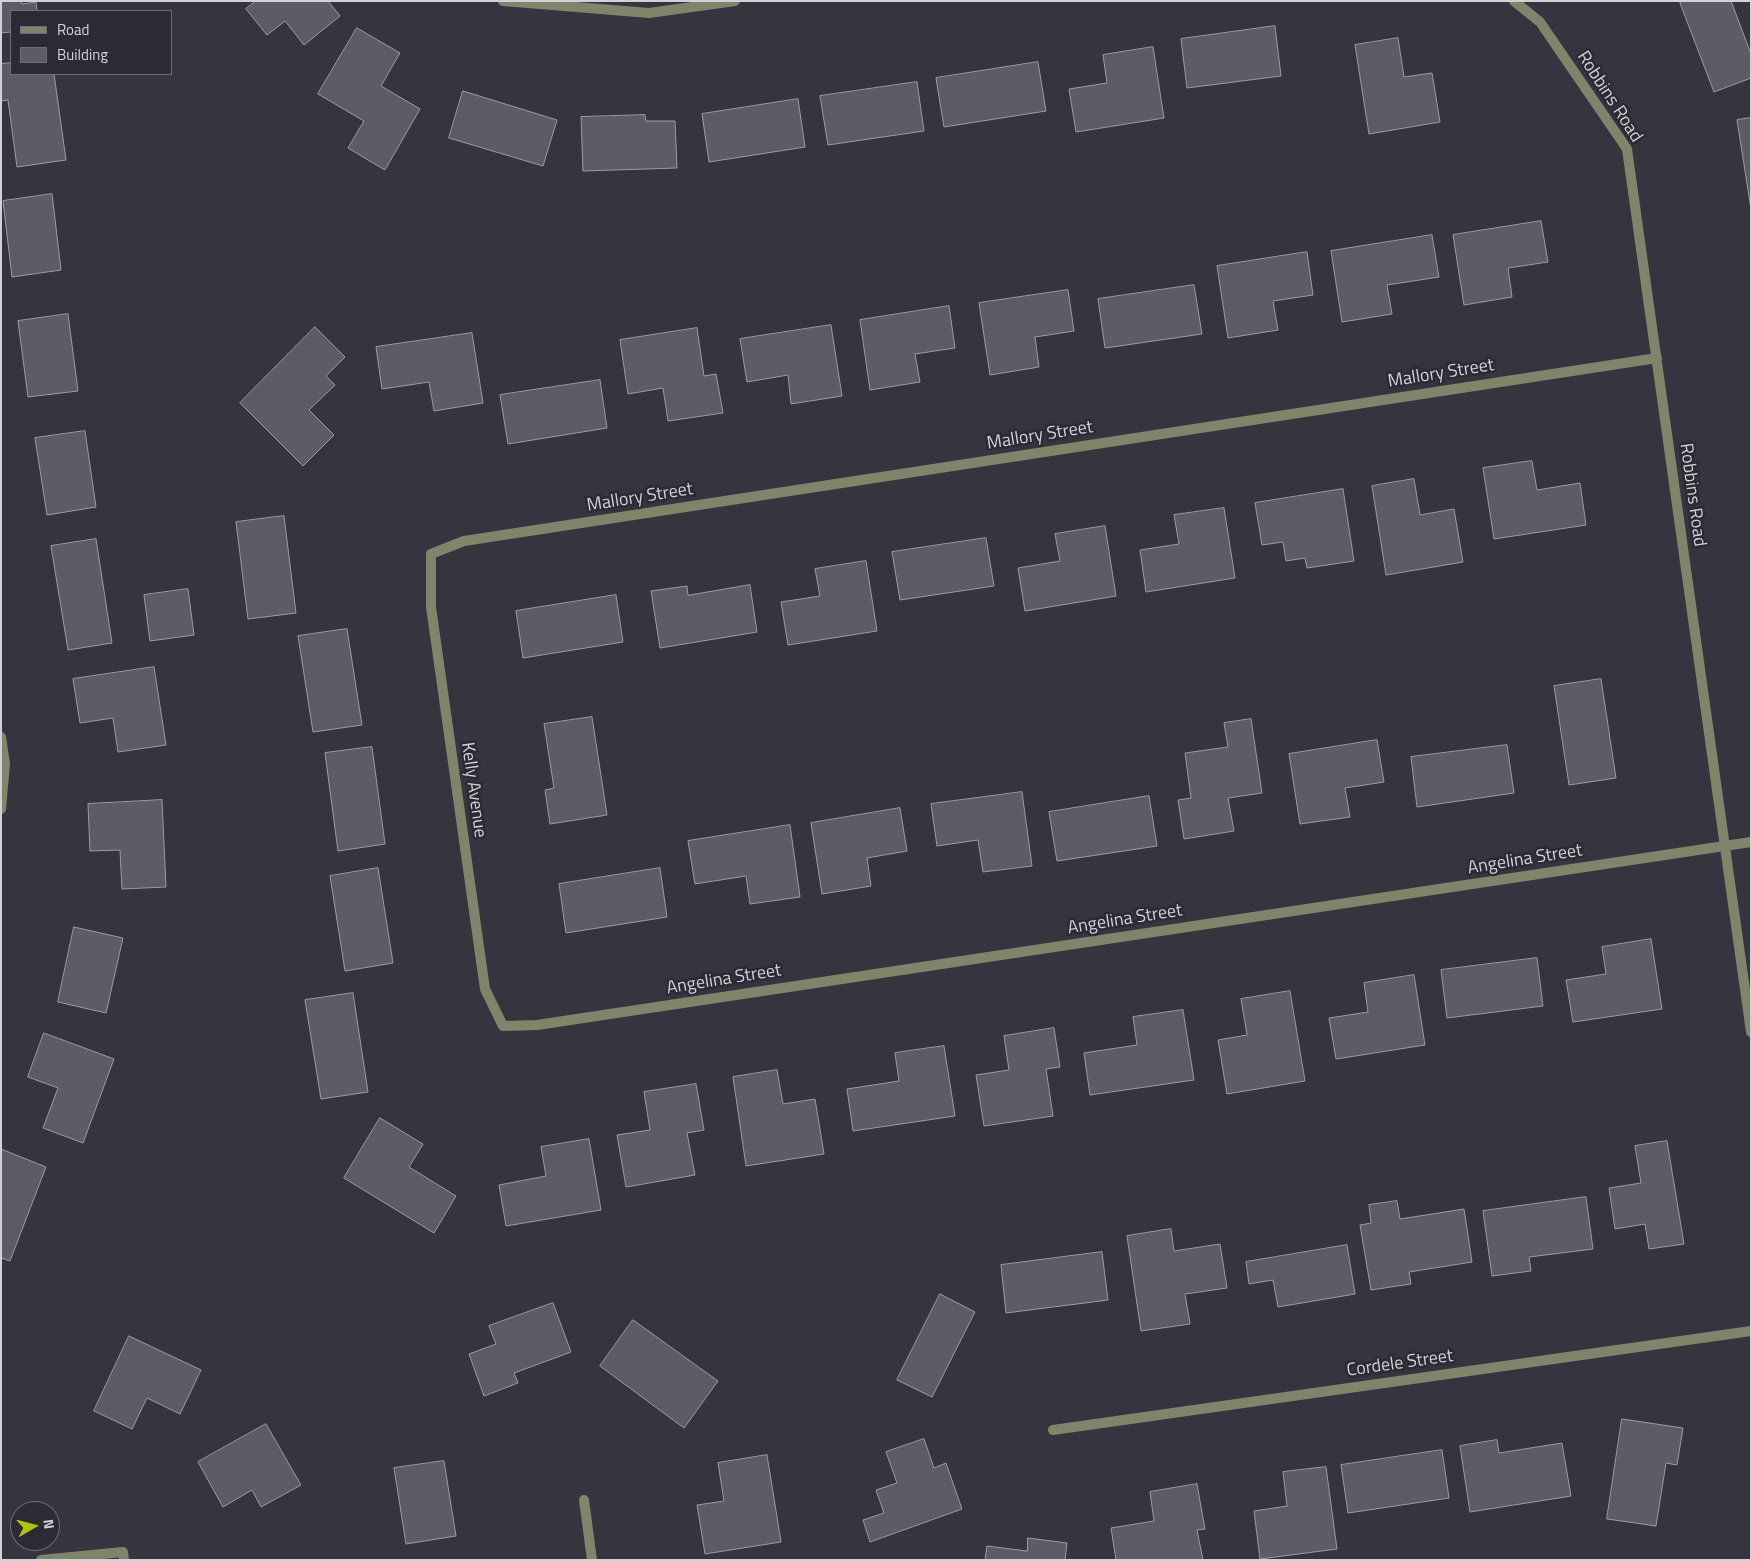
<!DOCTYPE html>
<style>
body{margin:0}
#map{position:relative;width:1752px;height:1561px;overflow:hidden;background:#37343f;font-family:"Titillium Web",sans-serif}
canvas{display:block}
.frame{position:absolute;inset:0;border:2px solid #d3d0d8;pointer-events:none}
.legend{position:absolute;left:10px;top:10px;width:162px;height:65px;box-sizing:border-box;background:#2d2a35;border:1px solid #6f6c76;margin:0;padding:6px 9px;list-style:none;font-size:15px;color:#d3d0d8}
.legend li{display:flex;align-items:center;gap:10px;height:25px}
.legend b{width:25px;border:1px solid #6f6c76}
.north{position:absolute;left:10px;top:1501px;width:50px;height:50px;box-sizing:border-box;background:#2d2a35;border:1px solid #6f6c76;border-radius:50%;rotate:82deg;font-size:14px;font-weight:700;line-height:20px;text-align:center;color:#d3d0d8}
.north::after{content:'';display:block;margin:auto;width:18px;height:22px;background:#afc507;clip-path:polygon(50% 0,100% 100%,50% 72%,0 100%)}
</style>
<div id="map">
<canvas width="1752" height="1561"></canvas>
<div class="frame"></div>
<ul class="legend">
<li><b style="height:6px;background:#7f856a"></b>Road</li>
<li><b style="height:14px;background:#5e5b67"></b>Building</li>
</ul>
<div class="north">N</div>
</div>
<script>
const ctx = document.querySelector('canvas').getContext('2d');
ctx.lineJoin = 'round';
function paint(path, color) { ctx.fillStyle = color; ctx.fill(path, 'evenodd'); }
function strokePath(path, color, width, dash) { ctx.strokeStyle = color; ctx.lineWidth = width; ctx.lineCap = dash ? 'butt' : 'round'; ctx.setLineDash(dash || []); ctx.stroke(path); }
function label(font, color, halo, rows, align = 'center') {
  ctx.font = font + ' "Titillium Web",sans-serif'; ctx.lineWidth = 5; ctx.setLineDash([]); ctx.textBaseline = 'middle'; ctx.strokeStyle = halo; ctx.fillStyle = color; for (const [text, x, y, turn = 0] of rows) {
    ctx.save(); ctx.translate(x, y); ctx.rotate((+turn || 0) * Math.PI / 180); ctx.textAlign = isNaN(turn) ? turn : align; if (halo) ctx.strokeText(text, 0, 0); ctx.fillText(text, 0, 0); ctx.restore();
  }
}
const building = new Path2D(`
 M1,1H21L22,4L36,2L37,11H11V32L1,33Z
 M256,1H328L340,16L304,45L285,21L267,35L246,9Z
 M1684,1H1731L1751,54V78L1714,92L1680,3Z
 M1275,26L1281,76L1187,88L1181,39Z
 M357,28L400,53L381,86L420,109L385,170L348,148L364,121L318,94Z
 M1398,38L1404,77L1432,73L1440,122L1369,134L1355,45Z
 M1153,47L1164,118L1076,132L1069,89L1107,83L1103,55Z
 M1038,62L1046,111L944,127L936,78Z
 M11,63V74H54L66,160L17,167L8,100L1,101V64Z
 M917,82L924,131L828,145L820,96Z
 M463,91L557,120L543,166L449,138Z
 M798,99L805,147L709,162L702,114Z
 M645,115L646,121H675L677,168L583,171L581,117Z
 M1751,118V209L1737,120Z
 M52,194L61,270L12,277L3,201Z
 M1541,221L1548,262L1508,268L1512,297L1464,305L1453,235Z
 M1432,235L1439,277L1387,285L1392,314L1342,322L1331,251Z
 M1307,252L1313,295L1273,301L1278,330L1228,338L1217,266Z
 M1194,285L1202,334L1105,348L1098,299Z
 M1068,290L1074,331L1035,337L1039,367L990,375L979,303Z
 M949,306L955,348L915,354L920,382L870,390L860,320Z
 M68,314L78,391L28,397L18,321Z
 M831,325L842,396L791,404L788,375L747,382L740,339Z
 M315,327L345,357L326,376L335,385L309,410L334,435L303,466L240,403Z
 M697,328L704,376L716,374L723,413L668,421L663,388L628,394L620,340Z
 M472,333L483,403L434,411L429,382L382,389L376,347Z
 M600,380L607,428L508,444L500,395Z
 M85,431L96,507L47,515L35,438Z
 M1532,461L1537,490L1580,483L1586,525L1494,539L1483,468Z
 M1414,479L1420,515L1454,509L1463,562L1386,575L1372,486Z
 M1343,489L1354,561L1307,568L1305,558L1286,561L1283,542L1262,545L1255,503Z
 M1224,508L1235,578L1146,592L1140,550L1179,544L1174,515Z
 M284,516L296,613L248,619L236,522Z
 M1105,526L1116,596L1025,611L1018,568L1060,561L1055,534Z
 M986,538L994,586L900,600L892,552Z
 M96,539L112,643L68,650L51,546Z
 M866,561L877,631L788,645L781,602L820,596L815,569Z
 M750,585L757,632L660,648L651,591L687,586L688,595Z
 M188,589L194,635L150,641L144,595Z
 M616,595L623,642L523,658L516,611Z
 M347,629L362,725L313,732L298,636Z
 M154,667L166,745L118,752L113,718L80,723L73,679Z
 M1601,679L1616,778L1569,785L1554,686Z
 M592,717L607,815L550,824L545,790L554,788L544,724Z
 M1251,719L1262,793L1228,798L1234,831L1184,839L1178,800L1191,798L1185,753L1228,747L1224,723Z
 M1377,740L1384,782L1345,788L1350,817L1300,824L1289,754Z
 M1507,745L1514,793L1417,807L1411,757Z
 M372,747L385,844L338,851L325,753Z
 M1022,792L1032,866L983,872L978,840L937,846L931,804Z
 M1149,796L1157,846L1057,861L1049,812Z
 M162,800L166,887L122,889L120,850L90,851L88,804Z
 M900,808L907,851L867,858L871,886L822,894L811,823Z
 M790,825L800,897L750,904L746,876L695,884L688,841Z
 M378,868L393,963L345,971L330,876Z
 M660,868L667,917L566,933L559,884Z
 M74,927L123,938L106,1013L58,1002Z
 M1651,939L1662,1009L1573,1022L1566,980L1606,974L1602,947Z
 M1537,958L1543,1006L1447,1018L1441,970Z
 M1414,975L1425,1045L1336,1059L1329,1018L1368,1012L1364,983Z
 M1290,991L1305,1081L1227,1094L1218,1040L1247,1035L1241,999Z
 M353,993L368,1092L321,1099L305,1000Z
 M1183,1010L1194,1080L1090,1095L1084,1053L1137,1045L1133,1017Z
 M1054,1028L1060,1067L1046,1069L1053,1116L984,1126L976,1075L1009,1070L1004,1036Z
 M44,1033L114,1059L83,1143L43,1128L58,1088L28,1077Z
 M944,1046L955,1116L853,1131L847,1089L899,1081L895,1053Z
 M777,1070L783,1104L815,1099L824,1154L746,1166L733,1077Z
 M696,1084L704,1130L687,1133L695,1175L626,1187L617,1135L650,1130L644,1092Z
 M380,1118L423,1144L409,1167L456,1196L434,1233L344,1178Z
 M589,1139L601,1210L506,1226L499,1185L546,1176L541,1147Z
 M1667,1141L1684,1244L1649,1249L1645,1224L1615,1229L1609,1188L1641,1183L1635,1146Z
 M1,1149L46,1167L10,1261L1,1258Z
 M1586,1197L1593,1249L1529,1257L1531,1271L1492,1276L1483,1211Z
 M1397,1201L1400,1219L1464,1209L1472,1262L1409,1272L1411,1284L1371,1290L1360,1225L1371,1223L1369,1205Z
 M1171,1229L1174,1251L1220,1244L1227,1288L1185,1294L1190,1324L1141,1331L1127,1236Z
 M1347,1245L1355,1294L1278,1307L1273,1280L1249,1284L1246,1262Z
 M1102,1252L1108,1300L1006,1313L1001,1265Z
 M940,1294L975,1312L932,1397L897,1380Z
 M553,1303L571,1352L514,1373L518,1383L484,1396L469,1354L496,1344L489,1326Z
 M633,1320L718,1381L684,1428L600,1366Z
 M129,1336L201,1370L180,1414L147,1398L132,1429L94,1411Z
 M1622,1419L1683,1428L1677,1465L1666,1463L1656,1526L1607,1519Z
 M266,1424L301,1485L261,1507L252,1490L223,1507L198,1462Z
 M924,1439L934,1468L946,1463L962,1509L870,1542L863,1520L884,1513L876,1490L897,1483L886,1452Z
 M1497,1440L1499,1453L1562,1443L1571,1496L1470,1512L1460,1446Z
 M1442,1450L1449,1498L1348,1513L1341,1465Z
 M767,1455L781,1542L705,1554L697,1505L724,1501L718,1463Z
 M444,1461L456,1536L406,1544L394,1468Z
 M1326,1467L1337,1549L1260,1559L1254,1511L1287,1506L1283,1472Z
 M1197,1484L1205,1529L1197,1530L1203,1560H1116L1111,1528L1154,1521L1150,1492Z
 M1028,1538L1067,1543L1065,1560H985L987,1546L1027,1551Z`);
paint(building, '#5e5b67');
strokePath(building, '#9e9aa8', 1);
strokePath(new Path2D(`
 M503,1L649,13L735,1
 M1514,1L1540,22L1627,149L1751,1032
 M1657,358L464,541L431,554V607L485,989L503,1026L537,1025L1751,842
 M1,737L5,764L1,809
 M1053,1430L1751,1331
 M584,1500L592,1560
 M41,1560L123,1552L124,1560`), '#7f856a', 10);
label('18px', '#d3d0d8', '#2d2a35', [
 ["Robbins Road",1609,97,57],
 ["Mallory Street",1441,374,-9],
 ["Mallory Street",1040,436,-9],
 ["Robbins Road",1692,495,82],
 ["Mallory Street",640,498,-9],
 ["Kelly Avenue",473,790,82],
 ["Angelina Street",1525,860,-9],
 ["Angelina Street",1125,920,-9],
 ["Angelina Street",724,980,-9],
 ["Cordele Street",1400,1364,-8]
]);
</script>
